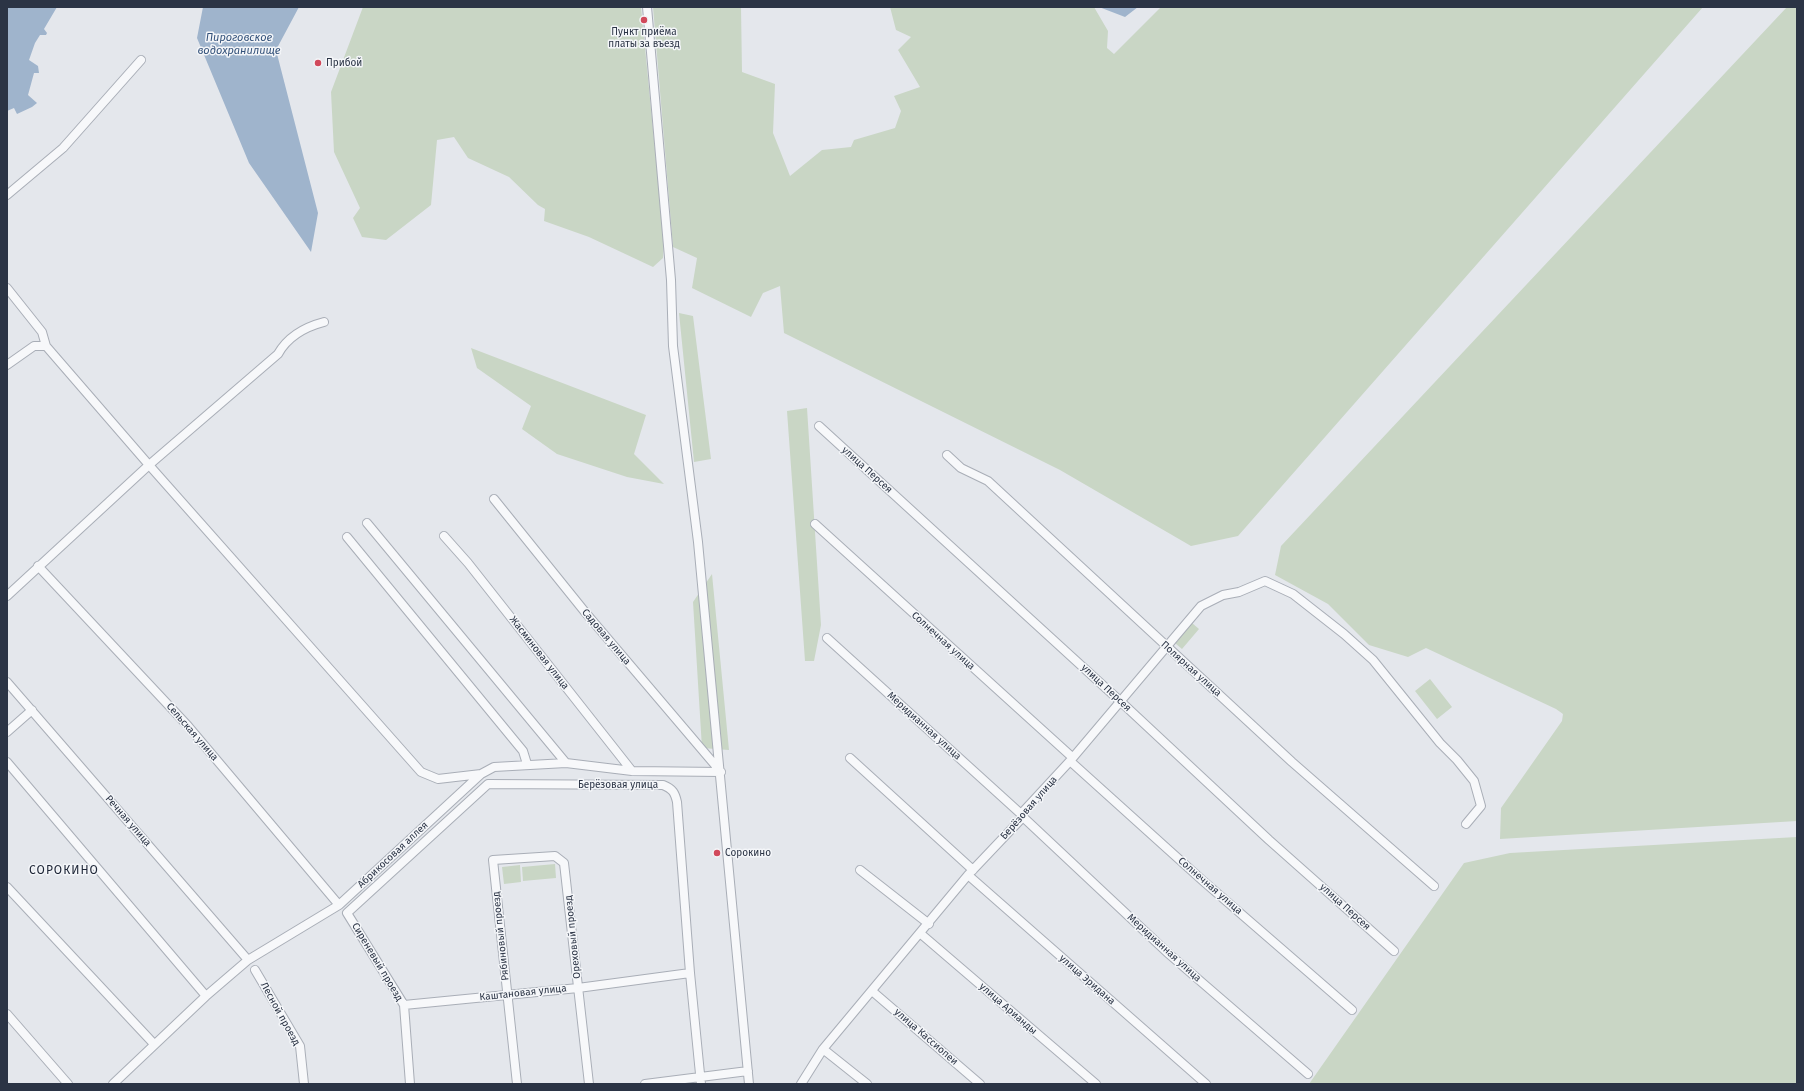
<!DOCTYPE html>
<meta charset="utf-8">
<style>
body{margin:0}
#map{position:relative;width:1804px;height:1091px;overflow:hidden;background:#e4e7ec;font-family:"Fira Sans",sans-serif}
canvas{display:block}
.frame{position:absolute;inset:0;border:8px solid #2b3445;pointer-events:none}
</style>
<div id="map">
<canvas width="1804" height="1091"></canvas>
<div class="frame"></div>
</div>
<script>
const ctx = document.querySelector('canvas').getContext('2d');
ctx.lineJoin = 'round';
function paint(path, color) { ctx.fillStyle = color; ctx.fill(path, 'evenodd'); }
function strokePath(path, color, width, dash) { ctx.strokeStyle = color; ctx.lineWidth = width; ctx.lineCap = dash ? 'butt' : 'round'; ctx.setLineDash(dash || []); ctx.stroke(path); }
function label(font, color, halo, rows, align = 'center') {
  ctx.font = font + ' "Fira Sans",sans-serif'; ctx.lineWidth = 3; ctx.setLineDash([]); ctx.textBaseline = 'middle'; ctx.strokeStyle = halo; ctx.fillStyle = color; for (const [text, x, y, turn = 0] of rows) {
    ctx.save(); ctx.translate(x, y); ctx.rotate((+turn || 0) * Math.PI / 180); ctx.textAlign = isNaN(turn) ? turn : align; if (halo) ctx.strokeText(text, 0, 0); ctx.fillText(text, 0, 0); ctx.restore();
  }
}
paint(new Path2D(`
 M363,7H641L664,241L663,258L653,267L589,237L544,221L545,209L538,205L509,177L468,158L454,137L437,140L431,205L386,240L362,237L353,218L360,208L334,152L331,92Z
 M653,7H741L742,72L775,84L773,133L790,176L822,150L851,147L854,140L895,128L901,111L894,96L920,87L898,50L911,37L896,30L890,7H1094L1108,31L1107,48L1114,54L1161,7H1703L1238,536L1191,546L1060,470L784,333L780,286L763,293L751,317L692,288L697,258L673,247Z
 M1787,7H1797V821L1500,839L1501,808L1562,721L1563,714L1556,709L1426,648L1408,657L1369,645L1328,604L1275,575L1281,546Z
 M679,313L693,316L711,459L694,462Z
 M471,348L646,415L634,454L664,484L627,477L557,454L522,429L531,406L477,368Z
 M807,408L821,625L814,661H805L787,411Z
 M712,574L729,750L702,748L693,602Z
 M1192,623L1199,629L1182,649L1175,643Z
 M1430,679L1452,707L1437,719L1415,691Z
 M1797,837V1084H1309L1464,863L1510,853Z
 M555,864L556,878L523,881L522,867Z
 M520,865L521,882L504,884L502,867Z`), '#c9d6c5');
paint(new Path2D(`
 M7,7H57L44,29L47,33L46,35H40L35,43L29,60L38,66L39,73H34L28,95L37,103L32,107L17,114L14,108L7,111Z
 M203,7H299L276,50L318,213L311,252L249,163L197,38Z
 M1099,7H1138L1125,17Z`), '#9fb4cc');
const street = new Path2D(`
 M647,7L671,280L673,346L698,542L749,1084
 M7,195L63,148L141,60
 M7,288L42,332L46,346
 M7,365L34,346H46L149,465L421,772L438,779L481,774
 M819,426L1120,701L1269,840L1394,951
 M947,455L961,468L988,481L1292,762L1434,886
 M494,499L585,612L721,772
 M367,523L566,763
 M815,524L1072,757
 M444,536L468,563L632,771
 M347,537L523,751L527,764
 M38,566L188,726L339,905
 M7,596L149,465L278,354C288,336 305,327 324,322
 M827,638L1021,814
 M7,682L248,960
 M7,732L32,710
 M850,758L973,870
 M1070,761L1202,880L1352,1010
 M7,762L206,996
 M1023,817L1169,954L1308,1074
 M860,870L929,924
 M968,875L1206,1084
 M7,887L154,1044
 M921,934L1096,1084
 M255,970L300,1046L304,1084
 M872,991L980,1084
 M404,1005L578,988L690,973
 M7,1014L68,1084
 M823,1049L867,1084
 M113,1084L206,996L248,960L339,905L481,774L494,767L566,763L632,771L721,772
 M410,1084L404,1005L347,913L488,784L663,785C673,789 675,793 677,802L690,973L701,1084
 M517,1084L493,860L555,856L564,863L589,1084
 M645,1084L748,1071
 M801,1084L823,1049L968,875L1023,817L1021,814L1070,761L1201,606L1223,595L1239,592L1265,581L1293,594L1344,634L1373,660L1440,743L1457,760L1474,781L1481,806L1466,824`);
strokePath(street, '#a9aeb7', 10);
strokePath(street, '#f7f8fa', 8);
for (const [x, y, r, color] of [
 [644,20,4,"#d1495b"],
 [318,63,4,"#d1495b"],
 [717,853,4,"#d1495b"]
]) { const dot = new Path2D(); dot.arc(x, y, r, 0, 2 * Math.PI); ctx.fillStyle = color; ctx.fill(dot); strokePath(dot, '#f4f6f9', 1.5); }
label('10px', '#2b3445', '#f4f6f9', [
 ["Пункт приёма",644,32,"center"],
 ["платы за въезд",644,44,"center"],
 ["Прибой",326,63],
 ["Сорокино",725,853]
], 'left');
label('10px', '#2b3445', '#f4f6f9', [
 ["улица Персея",867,470,42],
 ["Садовая улица",606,637,50],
 ["Солнечная улица",943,641,42],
 ["Жасминовая улица",539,653,52],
 ["Полярная улица",1191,669,42],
 ["улица Персея",1106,688,43],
 ["Меридианная улица",924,726,42],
 ["Сельская улица",192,732,49],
 ["Берёзовая улица",618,785],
 ["Берёзовая улица",1029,808,-49],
 ["Речная улица",128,821,49],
 ["Абрикосовая аллея",393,855,-43],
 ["Солнечная улица",1210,886,41],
 ["улица Персея",1345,907,42],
 ["Рябиновый проезд",501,936,-96],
 ["Ореховый проезд",573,937,-96],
 ["Меридианная улица",1164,948,42],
 ["Сиреневый проезд",377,962,59],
 ["улица Эридана",1087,980,41],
 ["Каштановая улица",523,993,-6],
 ["улица Арианды",1008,1009,41],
 ["Лесной проезд",280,1014,61],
 ["улица Кассиопеи",926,1037,41]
]);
label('italic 11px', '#34527a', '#f4f6f9', [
 ["Пироговское",239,38],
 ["водохранилище",239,51]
]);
ctx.letterSpacing = '1px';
label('12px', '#1d2536', '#f4f6f9', [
 ["СОРОКИНО",64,871]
]);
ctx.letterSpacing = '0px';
</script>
